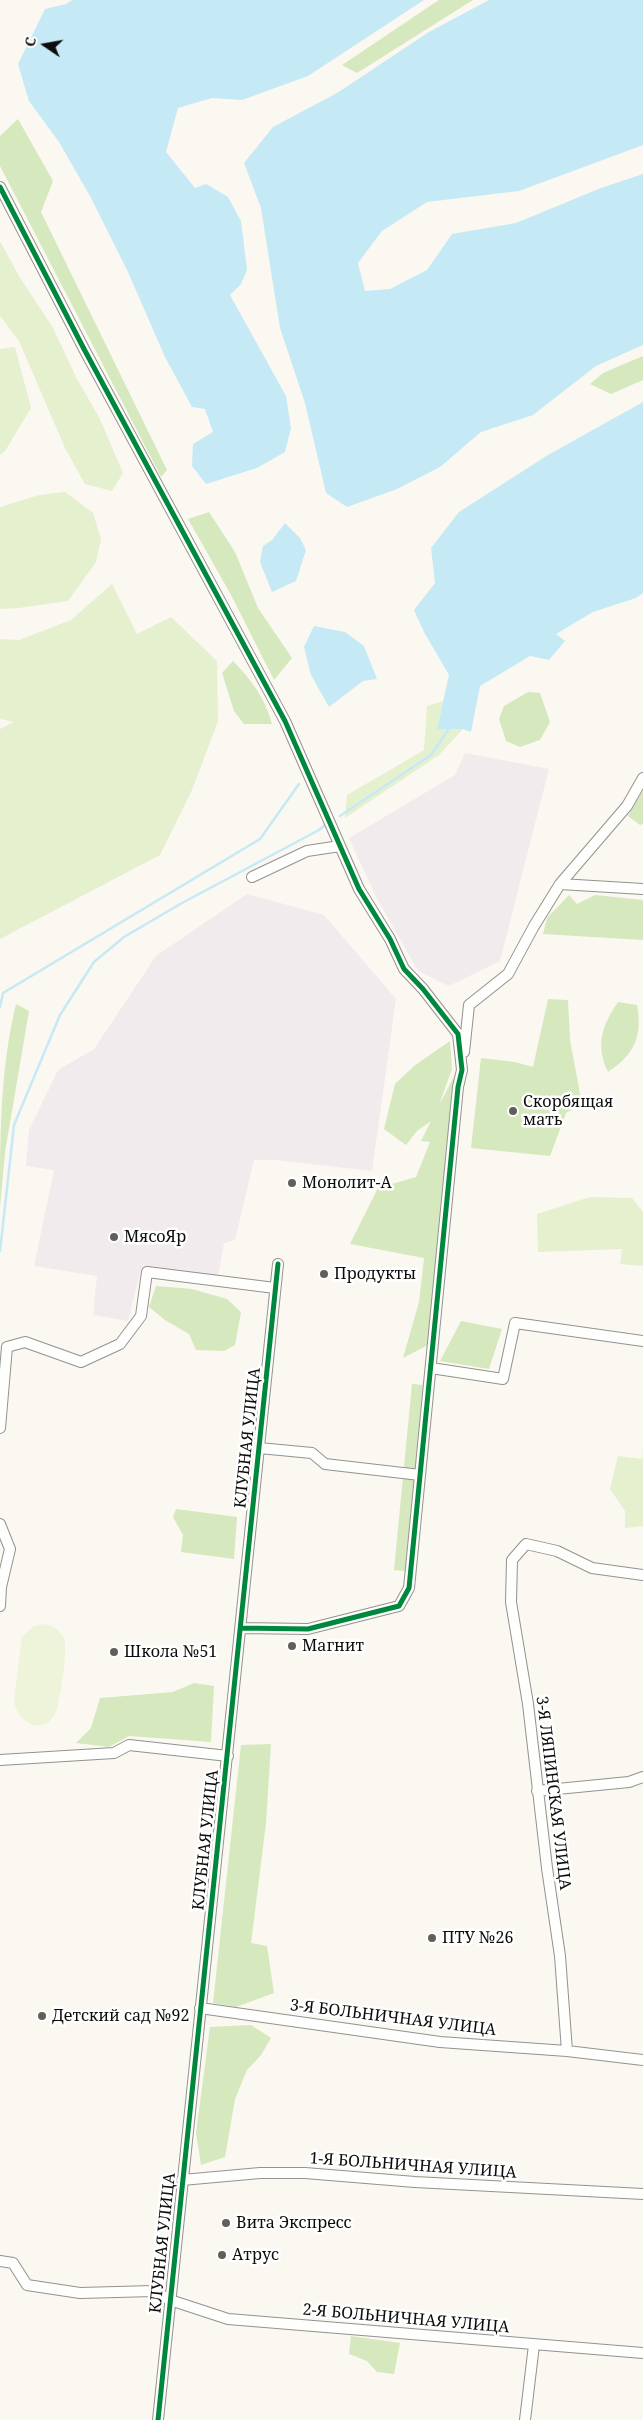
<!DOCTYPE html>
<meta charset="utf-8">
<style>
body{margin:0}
#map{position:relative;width:643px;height:2420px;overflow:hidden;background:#faf8f0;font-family:"Noto Serif",serif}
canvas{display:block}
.north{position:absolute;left:20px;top:20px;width:50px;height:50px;-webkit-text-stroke:4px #fff;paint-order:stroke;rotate:282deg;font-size:14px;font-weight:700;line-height:20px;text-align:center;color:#0c0c0c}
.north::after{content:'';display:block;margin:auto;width:18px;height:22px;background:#0c0c0c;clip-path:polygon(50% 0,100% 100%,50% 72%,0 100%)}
</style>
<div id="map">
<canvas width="643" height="2420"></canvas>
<div class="north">С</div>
</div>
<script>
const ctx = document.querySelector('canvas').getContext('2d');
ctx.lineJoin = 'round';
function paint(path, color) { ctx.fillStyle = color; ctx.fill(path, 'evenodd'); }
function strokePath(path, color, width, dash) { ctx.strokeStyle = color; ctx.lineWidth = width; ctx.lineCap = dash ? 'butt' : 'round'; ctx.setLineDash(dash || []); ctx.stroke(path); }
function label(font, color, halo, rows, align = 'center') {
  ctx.font = font + ' "Noto Serif",serif'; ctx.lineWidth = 5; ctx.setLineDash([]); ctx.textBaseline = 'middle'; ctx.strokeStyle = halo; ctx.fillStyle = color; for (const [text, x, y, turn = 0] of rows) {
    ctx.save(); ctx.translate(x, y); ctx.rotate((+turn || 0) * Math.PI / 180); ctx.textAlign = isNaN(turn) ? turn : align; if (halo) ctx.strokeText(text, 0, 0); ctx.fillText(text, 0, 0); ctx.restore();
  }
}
paint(new Path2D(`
 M465,753L549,769L500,961L449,986L418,971L376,897L349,838L455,775Z
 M247,894L324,915L396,999L372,1171L276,1160H254L235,1240L224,1243L218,1277L141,1269L128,1321L93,1315L97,1276L34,1266L54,1170L26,1166L29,1130L58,1070L94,1049L156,956Z`), '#f1ebee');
paint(new Path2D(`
 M0,241L19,276L53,328L77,379L100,419L123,473L112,491L85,484L65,448L19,341L0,316Z
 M15,347L31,408L5,451L0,455V349Z
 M65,492L93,513L101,539L96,562L68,601L19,608L0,609V507L39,495Z
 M112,584L137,634L171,617L217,661L218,721L192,790L160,855L0,939V729L14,722L0,719V639L19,640L71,620Z
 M443,701L437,729H463L439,755L345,818L347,795L424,750L427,706Z
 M590,1197L632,1198L643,1212V1266L620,1264L622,1249L538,1252L537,1214Z
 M643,1453V1526L625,1528V1511L610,1489L618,1456L642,1459Z`), '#e5f0cf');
paint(new Path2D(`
 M439,0H473L357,73L342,65Z
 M18,119L53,181L41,212L167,470L161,477L0,166V136Z
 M643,356V380L611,394L590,384L603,373Z
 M209,512L235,552L258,608L292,658L274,680L230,593L188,519Z
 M233,661C251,679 266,700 272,724H244L234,711L222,673Z
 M528,692L540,693L550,722L540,740L520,747L506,741L499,719L504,706Z
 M643,791V824L640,825L628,816Z
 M569,895L577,904L595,895L643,900V940L543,934L547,918Z
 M548,999L568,1000L570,1040L582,1104L566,1113L550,1156L471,1148L481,1058L515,1062L533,1067Z
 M618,1002L637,1005C643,1036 634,1055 608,1072C595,1045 602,1026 618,1002Z
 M16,1004L29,1011L5,1152L0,1207C0,1138 0,1070 16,1004Z
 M450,1041L452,1069L439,1105L457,1071L428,1345L403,1358L419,1302L424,1258L350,1244L378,1188L416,1177L430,1142L421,1141L431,1121L417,1131L406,1145L384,1129L395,1084L414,1066Z
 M156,1286L192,1289L227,1299L241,1312L235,1345L224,1351L196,1350L189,1334L165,1320L149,1307Z
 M461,1321L502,1329L489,1369L440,1361Z
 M412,1384L423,1385L405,1571L394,1570Z
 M176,1509L237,1517L234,1559L181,1552L183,1535L173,1517Z
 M194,1683L214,1686L211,1742L129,1736L109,1747L76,1743L91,1728L100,1698L173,1692Z
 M271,1744L266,1823L251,1943L267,1946L274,1993L236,2007L213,2003L241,1745Z
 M251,2025L271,2038L261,2055L247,2070L235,2099L225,2157L201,2165L196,2133L210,2027Z
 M351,2336L400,2343L394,2374L377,2372L367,2361L349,2354Z`), '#d6e8bd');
paint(new Path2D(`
 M43,1624C52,1625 60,1629 64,1639C68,1648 60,1707 54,1716C40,1736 16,1721 14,1700L22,1637L34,1626Z`), '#eef4d9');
paint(new Path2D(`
 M72,0H424L308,76L242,100L212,98L178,108L166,152L195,188L206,184L228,197L241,221L247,270L241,284L230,295L286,396L291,428L285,452L257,468L206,484L192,466L193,444L213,432L205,409L192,407L165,357L128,272L90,196L59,142L29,101L18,64L45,9L66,4Z
 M489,0H643V145L519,191L427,202L382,231L358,263L365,291L390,289L427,270L452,234L516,223L601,188L643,174V345L596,366L533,415L481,432L440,467L397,489L347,507L326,493L305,403L280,328L261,208L244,163L273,127L337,93L429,32Z
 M643,402V593L636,598L593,612L556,634L565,641L549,660L530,656L480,686L471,732L463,729H437L449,675L424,632L414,610L435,583L431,548L459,512L548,455Z
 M285,523L300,538L306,550L296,581L272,592L260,562L263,546L272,540Z
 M314,626L345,632L364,646L377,679L363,681L329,707L311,675L304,647Z`), '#c6e9f6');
strokePath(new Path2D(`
 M340,816L431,755L450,727
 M0,1007L3,993L260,839L299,784
 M0,1251L14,1125L60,1015L94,962L124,937L182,903L319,830L325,825`), '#c6e9f6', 2.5);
const minor = new Path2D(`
 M0,187L84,349L285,721L359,889L390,939L404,969L423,989L458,1034L462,1070L458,1087L409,1588L399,1606L308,1629L241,1628
 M252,877L307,851L340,846
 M560,884L643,889
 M464,1052L469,1005L508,974L534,926L560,884L627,806L643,778
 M431,1368L503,1379L515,1323L643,1341
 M0,1428L7,1347L25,1342L81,1362L120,1344L141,1316L147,1272L275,1288
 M259,1448L312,1453L325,1464L420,1475
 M0,1524L10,1549L1,1587L0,1606
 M0,1760L114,1753L129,1745L228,1756
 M537,1791L629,1782L643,1777
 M200,2008L440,2042L567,2051L643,2060
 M567,2051L560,1956L547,1868L528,1704L511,1602L512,1560L526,1544L557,1551L592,1568L643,1575
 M182,2180L260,2173H305L415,2182L643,2194
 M0,2261L13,2263L27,2285L80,2293L153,2291L170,2300L228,2319L643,2353
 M158,2420L278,1264
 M525,2420L534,2345`);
strokePath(minor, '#93928f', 12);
strokePath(minor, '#fefefd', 10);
strokePath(new Path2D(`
 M0,187L84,349L285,721L359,889L390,939L404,969L423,989L458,1034L462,1070L458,1087L409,1588L399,1606L308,1629L241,1628
 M158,2420L278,1264`), '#00873e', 5);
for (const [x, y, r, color] of [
 [513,1111,5,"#5f5f5c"],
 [292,1183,5,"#5f5f5c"],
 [114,1237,5,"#5f5f5c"],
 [324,1274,5,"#5f5f5c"],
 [292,1646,5,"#5f5f5c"],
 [114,1652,5,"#5f5f5c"],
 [432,1938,5,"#5f5f5c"],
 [42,2016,5,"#5f5f5c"],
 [226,2223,5,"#5f5f5c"],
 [222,2255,5,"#5f5f5c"]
]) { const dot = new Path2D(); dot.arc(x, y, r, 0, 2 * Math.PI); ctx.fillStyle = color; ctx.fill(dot); strokePath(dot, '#fff', 2); }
label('16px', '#0c0c0c', '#fff', [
 ["Скорбящая",523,1102],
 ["мать",523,1120],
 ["Монолит-А",302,1183],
 ["МясоЯр",124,1237],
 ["Продукты",334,1274],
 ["Магнит",302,1646],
 ["Школа №51",124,1652],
 ["ПТУ №26",442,1938],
 ["Детский сад №92",52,2016],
 ["Вита Экспресс",236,2223],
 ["Атрус",232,2255]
], 'left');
label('16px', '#0c0c0c', '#fff', [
 ["КЛУБНАЯ УЛИЦА",248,1438,-84],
 ["3-Я ЛЯПИНСКАЯ УЛИЦА",553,1793,83],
 ["КЛУБНАЯ УЛИЦА",206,1840,-84],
 ["3-Я БОЛЬНИЧНАЯ УЛИЦА",393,2018,7],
 ["1-Я БОЛЬНИЧНАЯ УЛИЦА",413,2166,4],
 ["КЛУБНАЯ УЛИЦА",163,2243,-84],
 ["2-Я БОЛЬНИЧНАЯ УЛИЦА",406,2319,5]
]);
</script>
